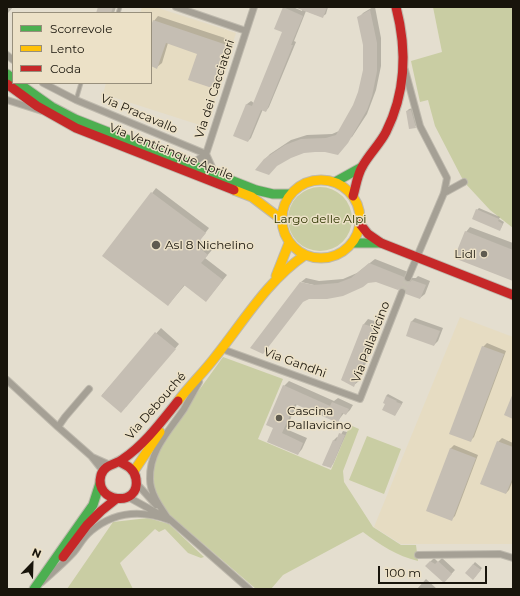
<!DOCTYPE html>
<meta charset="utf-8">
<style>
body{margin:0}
#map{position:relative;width:520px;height:596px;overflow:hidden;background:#e4decf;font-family:Montserrat,sans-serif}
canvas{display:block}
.frame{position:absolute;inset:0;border:8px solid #18140b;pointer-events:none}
.legend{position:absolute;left:12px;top:12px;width:140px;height:72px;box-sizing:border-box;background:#ece1c7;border:1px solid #978f7c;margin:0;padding:5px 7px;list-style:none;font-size:12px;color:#18140b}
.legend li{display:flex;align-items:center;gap:8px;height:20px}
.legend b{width:20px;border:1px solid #978f7c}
.north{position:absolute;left:12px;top:544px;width:40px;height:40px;-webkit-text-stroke:3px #ece1c7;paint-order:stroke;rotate:23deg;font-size:11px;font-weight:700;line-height:16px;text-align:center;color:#18140b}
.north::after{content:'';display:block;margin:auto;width:14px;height:18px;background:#18140b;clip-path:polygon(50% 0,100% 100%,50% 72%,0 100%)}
.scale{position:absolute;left:378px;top:566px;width:109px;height:18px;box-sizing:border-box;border:2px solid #18140b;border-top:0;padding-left:5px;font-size:12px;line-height:14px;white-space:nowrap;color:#18140b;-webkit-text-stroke:3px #ece1c7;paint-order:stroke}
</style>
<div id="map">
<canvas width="520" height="596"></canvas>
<div class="frame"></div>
<ul class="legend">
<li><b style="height:5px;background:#4caf50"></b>Scorrevole</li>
<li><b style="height:5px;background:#ffc107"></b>Lento</li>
<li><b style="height:5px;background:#c62828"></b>Coda</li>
</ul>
<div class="north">N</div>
<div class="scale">100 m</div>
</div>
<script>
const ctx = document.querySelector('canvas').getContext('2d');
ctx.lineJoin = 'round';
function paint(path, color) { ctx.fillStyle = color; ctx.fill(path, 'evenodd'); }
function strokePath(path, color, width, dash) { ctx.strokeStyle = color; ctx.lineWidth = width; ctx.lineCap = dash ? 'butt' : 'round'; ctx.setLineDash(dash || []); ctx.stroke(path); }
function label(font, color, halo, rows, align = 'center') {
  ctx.font = font + ' Montserrat,sans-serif'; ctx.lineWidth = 3; ctx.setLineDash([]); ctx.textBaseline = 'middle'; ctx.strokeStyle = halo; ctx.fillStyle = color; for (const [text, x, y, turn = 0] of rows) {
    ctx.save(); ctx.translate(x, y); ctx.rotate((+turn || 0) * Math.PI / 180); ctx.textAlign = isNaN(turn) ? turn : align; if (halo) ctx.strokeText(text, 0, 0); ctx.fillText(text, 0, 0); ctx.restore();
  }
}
paint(new Path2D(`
 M142,7H155L236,33L206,127L103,94L106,83H151V13H140Z
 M460,317L513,337V544H401L374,527Z`), '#e6dcc2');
paint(new Path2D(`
 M433,7H513V228L490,210L464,182L435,126L428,100L420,102L411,61L442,52Z
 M288 219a32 32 0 1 1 64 0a32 32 0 1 1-64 0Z
 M223,357L283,379L258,439L331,470L350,425L359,429L343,471L344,482L373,527L401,545H416L418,561C397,556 380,545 363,532L283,575L271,589H256L172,517C136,474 157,450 184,411C197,393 210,375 223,357Z
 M367,436L401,449L384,494L349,480Z
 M148,518L169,524L204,557L201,558L188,553L165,529L159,532L155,529L120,563L133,589H67L113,522Z`), '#c9cda3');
paint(new Path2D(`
 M7,7H13L8,13H7Z
 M99,7H116L114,13H97Z
 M284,7H293L302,11L303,7H328L326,14L322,17L306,11L294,41L296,42L269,107L266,111L263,109L251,138L248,141L235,136L247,104L251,101L254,103L283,32Z
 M373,7H375L381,38V66L376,90L367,114L352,137L325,151H309L265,159L270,154L291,140L307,135L332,134L339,131L354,106L359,92L364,70V45L359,18L363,13Z
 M158,16L234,41L219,83L215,88L198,53L168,43L162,63L157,67L151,65V29L154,21Z
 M413,108L418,125L416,127L407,111L409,109Z
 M156,188L209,228L200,240L212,250L205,258L227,275L210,296L185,285L168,305L103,256Z
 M479,208L500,217L499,219L504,222L501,228L499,230L477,210Z
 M470,227L513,243V280L466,232Z
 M375,259L408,272L409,276L412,278H416L418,276L430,281L425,294L420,298L405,287L376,281L368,282L348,293L301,282L306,278L319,281L343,279L357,273Z
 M415,318L443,328L438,341L434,345L407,335L412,321Z
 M368,319L381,323L359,381L354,385L342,380L364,324Z
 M161,328L179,344L126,407L102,395Z
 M487,343L506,351L474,437L470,441L483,347Z
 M289,381L334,401L338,398L353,405L350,410L346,414L344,413L337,422L297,404L286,429L307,438L302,449L298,454L274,428L284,386Z
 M388,394L403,402L395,415L386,403V396Z
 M343,431L347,432L333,464L330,467L323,465L334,440L337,437L339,438Z
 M502,438L513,443V480L509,490L506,493L498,442Z
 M454,445L478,455L455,516L451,520L450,449Z
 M434,558L438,562L442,558L455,570L444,582L426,566Z
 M475,562L482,568L475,577L466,573Z
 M426,579L437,589H417Z`), '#0003');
paint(new Path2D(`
 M98,7H113L111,13H96Z
 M283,7L303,16L291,45H293L266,112L261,110L248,142L233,136L246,104L252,106L282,32L274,29Z
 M294,7H327L323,18Z
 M370,10L377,43V71L372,96L367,110L348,143L338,155L325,152H315L304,153L291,158L277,166L269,175L255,170L264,159L285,145L301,139L326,138L336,135L353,105L358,92L363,70V45L357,17Z
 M153,20L230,46L215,89L188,80L197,54L166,43L157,69L151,66V26Z
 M411,110L416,128L409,129L406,111Z
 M151,192L206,233L196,245L208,255L201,263L223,280L206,302L184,285L168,306L102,256Z
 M476,209L499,219L498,221L503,224L500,231L472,219Z
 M465,231L513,250V281L454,258Z
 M369,263L404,277V280L407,282H410L412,280L426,285L420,299L406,294V291L404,288H401L398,290L376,282L368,283L363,287L343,296L327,299H309L303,302L263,354L250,348L300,282L314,285L338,283L351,278Z
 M411,321L440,331L434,346L406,336Z
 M363,324L377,328L354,387L341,380Z
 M155,332L176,349L121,413L101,396Z
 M482,346L504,354L471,442L449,434Z
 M283,385L330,406L332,402L349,409L346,415L342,413L338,423L295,404L282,433L303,443L298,455L267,442L273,428L266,425Z
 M513,393V419L504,415Z
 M386,396L397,401L396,402L402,404L395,416L382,410L385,404L383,403Z
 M339,433L345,435L331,468L322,465L333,440L336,441Z
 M497,441L513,447V477L506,494L480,484Z
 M450,448L476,458L452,521L426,511Z
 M430,561L435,564L438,561L452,574L444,583L425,566Z
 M473,564L481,570L473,580L465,573Z`), '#c5beb3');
strokePath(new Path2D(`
 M402,292L408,278`), '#c5c0b2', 6, [6, 3]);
const lane = new Path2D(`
 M118,13L120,7
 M76,100L81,83`);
const street = new Path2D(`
 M176,7L246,31
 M7,55L13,60
 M405,70L420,126L447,178L444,193L408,278
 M43,83L76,100L206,154
 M7,100L42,111
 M206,154L254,7
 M206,154L215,174
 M190,165L206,154
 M444,193L464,182
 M222,349L360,399L402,292
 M7,380L58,427
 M89,389L65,417L58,427L91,456L103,471
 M92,457L110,465
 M137,484L156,505
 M128,497L159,514
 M168,518L249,589
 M169,520C161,508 150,494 150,479C149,451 169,431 184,409C189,400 194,391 199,382
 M418,555L500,554L513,558
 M42,582C53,572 64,563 74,552C79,546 84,536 91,531C115,511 142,510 169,520`);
const fast = new Path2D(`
 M7,74L13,79
 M18,83L52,107L75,119L256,190L273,194H290
 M335,182L362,167
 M352,243H381
 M34,589L93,505L100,483`);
const slow = new Path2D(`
 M282 219a39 39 0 1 1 78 0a39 39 0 1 1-78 0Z
 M234,190L252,197L281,219
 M276,276L289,243
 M178,401C190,385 204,372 216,356C244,321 267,281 305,255
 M134,471L160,432`);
const jam = new Path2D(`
 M7,84L37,106L76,128L234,190
 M353,196C356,186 357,176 362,167C369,154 380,144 386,132C406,92 407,49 396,7
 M360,224L368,234L381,243L513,295
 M120,462C128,466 135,470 136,479C141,508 93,503 101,475C105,464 115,465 123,459C145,444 161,422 178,401
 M63,557L87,525L101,511L116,499`);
strokePath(lane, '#beb9ad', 5);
strokePath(street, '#beb9ad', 8);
strokePath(fast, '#beb9ad', 11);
strokePath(slow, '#beb9ad', 11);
strokePath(jam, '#beb9ad', 11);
strokePath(lane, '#a5a095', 3);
strokePath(street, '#a5a095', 6);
strokePath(fast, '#4caf50', 9);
strokePath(slow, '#ffc107', 9);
strokePath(jam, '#c62828', 9);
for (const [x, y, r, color] of [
 [156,245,5,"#5f5b50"],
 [484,254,4,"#5f5b50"],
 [279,418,4,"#5f5b50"]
]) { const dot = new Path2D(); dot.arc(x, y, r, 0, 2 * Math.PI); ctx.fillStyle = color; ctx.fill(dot); strokePath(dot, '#ece1c7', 1.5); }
label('12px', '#18140b', '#ece1c7', [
 ["Via dei Cacciatori",215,89,-72],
 ["Via Pracavallo",139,114,23],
 ["Via Venticinque Aprile",171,152,22],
 ["Via Pallavicino",371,342,-69],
 ["Via Gandhi",295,363,20],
 ["Via Debouché",156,406,-49]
]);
label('12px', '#2f3601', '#ece1c7', [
 ["Largo delle Alpi",320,219]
]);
label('12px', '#18140b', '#ece1c7', [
 ["Asl 8 Nichelino",165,245],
 ["Lidl",476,254,"right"],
 ["Cascina",287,411],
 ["Pallavicino",287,425]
], 'left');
</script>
